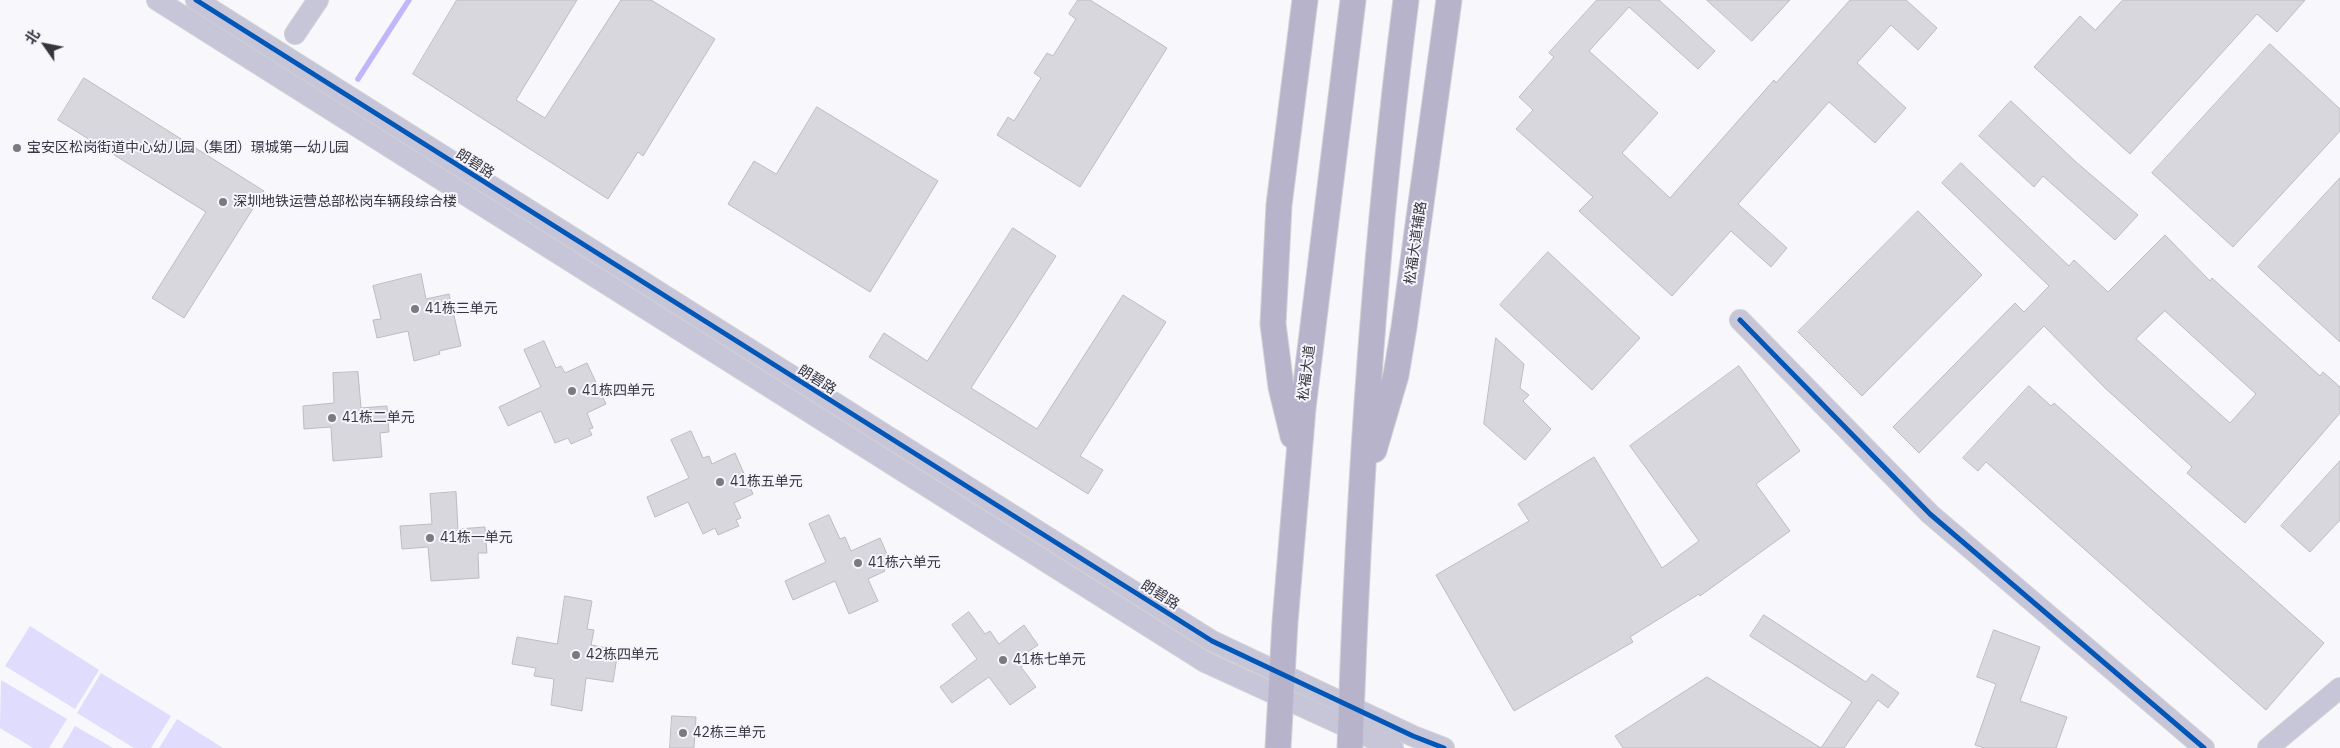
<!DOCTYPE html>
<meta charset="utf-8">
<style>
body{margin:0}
#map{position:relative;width:2340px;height:748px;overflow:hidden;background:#f7f7fc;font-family:"IBM Plex Sans","Noto Sans SC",sans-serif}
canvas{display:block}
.north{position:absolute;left:20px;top:20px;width:50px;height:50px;-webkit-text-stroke:4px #f6f5fe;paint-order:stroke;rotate:303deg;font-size:14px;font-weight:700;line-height:20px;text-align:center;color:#37363c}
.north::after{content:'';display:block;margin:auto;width:18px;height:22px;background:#37363c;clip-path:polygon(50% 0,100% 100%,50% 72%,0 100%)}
</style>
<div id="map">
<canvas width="2340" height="748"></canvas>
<div class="north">北</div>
</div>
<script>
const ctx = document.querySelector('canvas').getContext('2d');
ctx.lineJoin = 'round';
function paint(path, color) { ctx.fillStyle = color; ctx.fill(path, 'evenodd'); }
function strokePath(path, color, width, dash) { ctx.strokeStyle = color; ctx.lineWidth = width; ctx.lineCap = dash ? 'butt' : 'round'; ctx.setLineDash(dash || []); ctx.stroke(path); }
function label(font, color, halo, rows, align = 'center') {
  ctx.font = font + ' "IBM Plex Sans","Noto Sans SC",sans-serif'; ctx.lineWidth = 4; ctx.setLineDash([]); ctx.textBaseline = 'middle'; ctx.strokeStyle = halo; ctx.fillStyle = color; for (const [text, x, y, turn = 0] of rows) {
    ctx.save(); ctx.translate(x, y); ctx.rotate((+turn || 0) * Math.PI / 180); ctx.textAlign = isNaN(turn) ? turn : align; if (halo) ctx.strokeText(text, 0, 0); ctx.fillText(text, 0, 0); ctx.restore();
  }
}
paint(new Path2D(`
 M30,626L99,670L75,709L5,666Z
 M101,673L171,716L151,748H134L77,713Z
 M1,680L67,719L49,748H33L0,728Z
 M177,719L223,748H159Z
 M75,726L113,748H62Z`), '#dfdcfd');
strokePath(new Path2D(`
 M358,79L409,0`), '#c1b7f8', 5.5);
const building = new Path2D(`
 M457,0H577L516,100L545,118L621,0H651L715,39L643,156L638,152L608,199L413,74Z
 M1078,0H1090L1167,48L1080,187L997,135L1008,117L1014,121L1041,78L1034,73L1047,53L1053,56L1076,19L1069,14Z
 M1597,0H1659L1715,51L1698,69L1629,7L1589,51L1658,113L1622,153L1670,198L1774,80L1776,83L1850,0H1906L1937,28L1918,50L1891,25L1857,63L1906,108L1875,143L1829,102L1738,204L1787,248L1771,267L1731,231L1672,296L1579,211L1593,197L1516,129L1533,110L1519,97L1554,57L1549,53Z
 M1707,0H1790L1752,41Z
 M2123,0H2305L2277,32L2257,14L2130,154L2034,67L2080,16L2095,30Z
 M2270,44L2340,109V131L2233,247L2152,173Z
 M84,78L264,191L184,318L152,298L206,212L58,120Z
 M2011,101L2076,162L2138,215L2115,240L2043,176L2034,187L1979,136Z
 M817,107L938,181L870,292L728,204L754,161L776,174Z
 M1961,163L2069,266L2074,260L2108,292L2165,235L2210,281L2212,278L2320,376L2323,372L2340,387V413L2245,523L2187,473L2192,467L2105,388L2044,326L1919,453L1893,427L2015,303L2024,312L2049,286L1942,183ZM2165,311L2256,394L2230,423L2136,339Z
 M2340,178V342L2258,267Z
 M1918,211L1982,275L1862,396L1798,332Z
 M1013,228L1056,256L971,388L1037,429L1123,295L1166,322L1080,456L1103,470L1088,494L869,357L884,333L927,361Z
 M1548,252L1640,338L1592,390L1500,305Z
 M421,274L426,299L449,294L461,346L439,351L440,354L414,361L408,331L377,338L373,320L381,319L373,286Z
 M1496,338L1524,364L1520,388L1529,395L1523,401L1551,429L1525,460L1484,424Z
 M544,341L556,368L561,366L565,373L587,363L606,404L587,413L593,428L589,429L592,435L571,444L568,438L555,443L541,411L508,426L499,407L541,387L524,350Z
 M1739,366L1800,451L1756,484L1790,531L1700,596L1699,594L1630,637L1633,642L1514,711L1436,575L1529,521L1518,504L1594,457L1662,568L1699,541L1630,446Z
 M358,372L361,408L387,406L389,432L380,433L382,457L333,461L331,427L304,429L303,406L334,403L333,373Z
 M2029,386L2051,406L2054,403L2324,643L2266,710L1986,462L1978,471L1963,458Z
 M691,431L703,458L709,456L712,464L735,453L753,494L734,503L741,518L736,520L739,526L718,535L715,528L703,534L688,502L655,517L647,497L689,478L671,440Z
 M2340,461V520L2310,552L2281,526Z
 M456,492L458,529L485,527L487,553H478L479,578L431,581L428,547L402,549L400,526L432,524L430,494Z
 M829,515L840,539L845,537L851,551L880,538L890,561L882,564L885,571L868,579L878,601L849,614L835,581L793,600L785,581L826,562L809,524Z
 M565,596L592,601L587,629L594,630L591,645L618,650L613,682L586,678L582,711L551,705L554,679L534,676L536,668L512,664L517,637L557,644Z
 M969,612L985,634L990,631L999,644L1024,625L1038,645L1022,656L1027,662L1021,667L1036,687L1010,705L989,677L952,703L940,687L977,659L952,625Z
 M1764,615L1866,682L1872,674L1899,693L1888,708L1878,700L1844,748H1623L1615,736L1707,677L1821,748L1852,702L1750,636Z
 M1994,630L2040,647L2020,701L2067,717L2056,748H1984L1975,745L1996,684L1977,677Z
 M672,716L696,717L694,748H670Z`);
paint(building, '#d8d7dd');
strokePath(building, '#bcbcc0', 1);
const minor = new Path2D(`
 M157,0L1205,662L1393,748
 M196,0L1212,641L1413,736L1444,748
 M295,34L318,0
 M1740,320L1930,514L2204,748
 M2268,748L2340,688`);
const major = new Path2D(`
 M1293,436L1281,387L1273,324L1279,205L1305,0
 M1374,450L1396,375L1404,327L1449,0
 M1278,748L1285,622L1303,408L1353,0
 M1350,748C1358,499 1374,248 1406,0`);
strokePath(minor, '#d1d1d5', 22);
strokePath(major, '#d1d1d5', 27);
strokePath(minor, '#c7c5d8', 20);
strokePath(major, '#b6b3cb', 25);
strokePath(new Path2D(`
 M196,0L1212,641L1413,736L1444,748
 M1740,320L1930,514L2204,748`), '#0057b8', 5);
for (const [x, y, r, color] of [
 [17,148,5,"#7a7a7f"],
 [223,202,5,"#7a7a7f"],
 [415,309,5,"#7a7a7f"],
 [572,391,5,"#7a7a7f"],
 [332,418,5,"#7a7a7f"],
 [720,482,5,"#7a7a7f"],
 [430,538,5,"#7a7a7f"],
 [858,563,5,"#7a7a7f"],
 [576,655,5,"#7a7a7f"],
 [1003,660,5,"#7a7a7f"],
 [683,733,5,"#7a7a7f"]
]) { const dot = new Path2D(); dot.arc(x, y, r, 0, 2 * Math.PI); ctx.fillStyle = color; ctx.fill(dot); strokePath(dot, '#f6f5fe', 2); }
label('14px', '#37363c', '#f6f5fe', [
 ["宝安区松岗街道中心幼儿园（集团）璟城第一幼儿园",27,148],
 ["深圳地铁运营总部松岗车辆段综合楼",233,202],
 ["41栋三单元",425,309],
 ["41栋四单元",582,391],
 ["41栋二单元",342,418],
 ["41栋五单元",730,482],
 ["41栋一单元",440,538],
 ["41栋六单元",868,563],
 ["42栋四单元",586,655],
 ["41栋七单元",1013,660],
 ["42栋三单元",693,733]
], 'left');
label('14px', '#37363c', '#f6f5fe', [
 ["朗碧路",475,164,32],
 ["松福大道辅路",1416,243,-82],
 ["松福大道",1307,373,-83],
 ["朗碧路",817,380,32],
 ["朗碧路",1160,595,32]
]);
</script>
